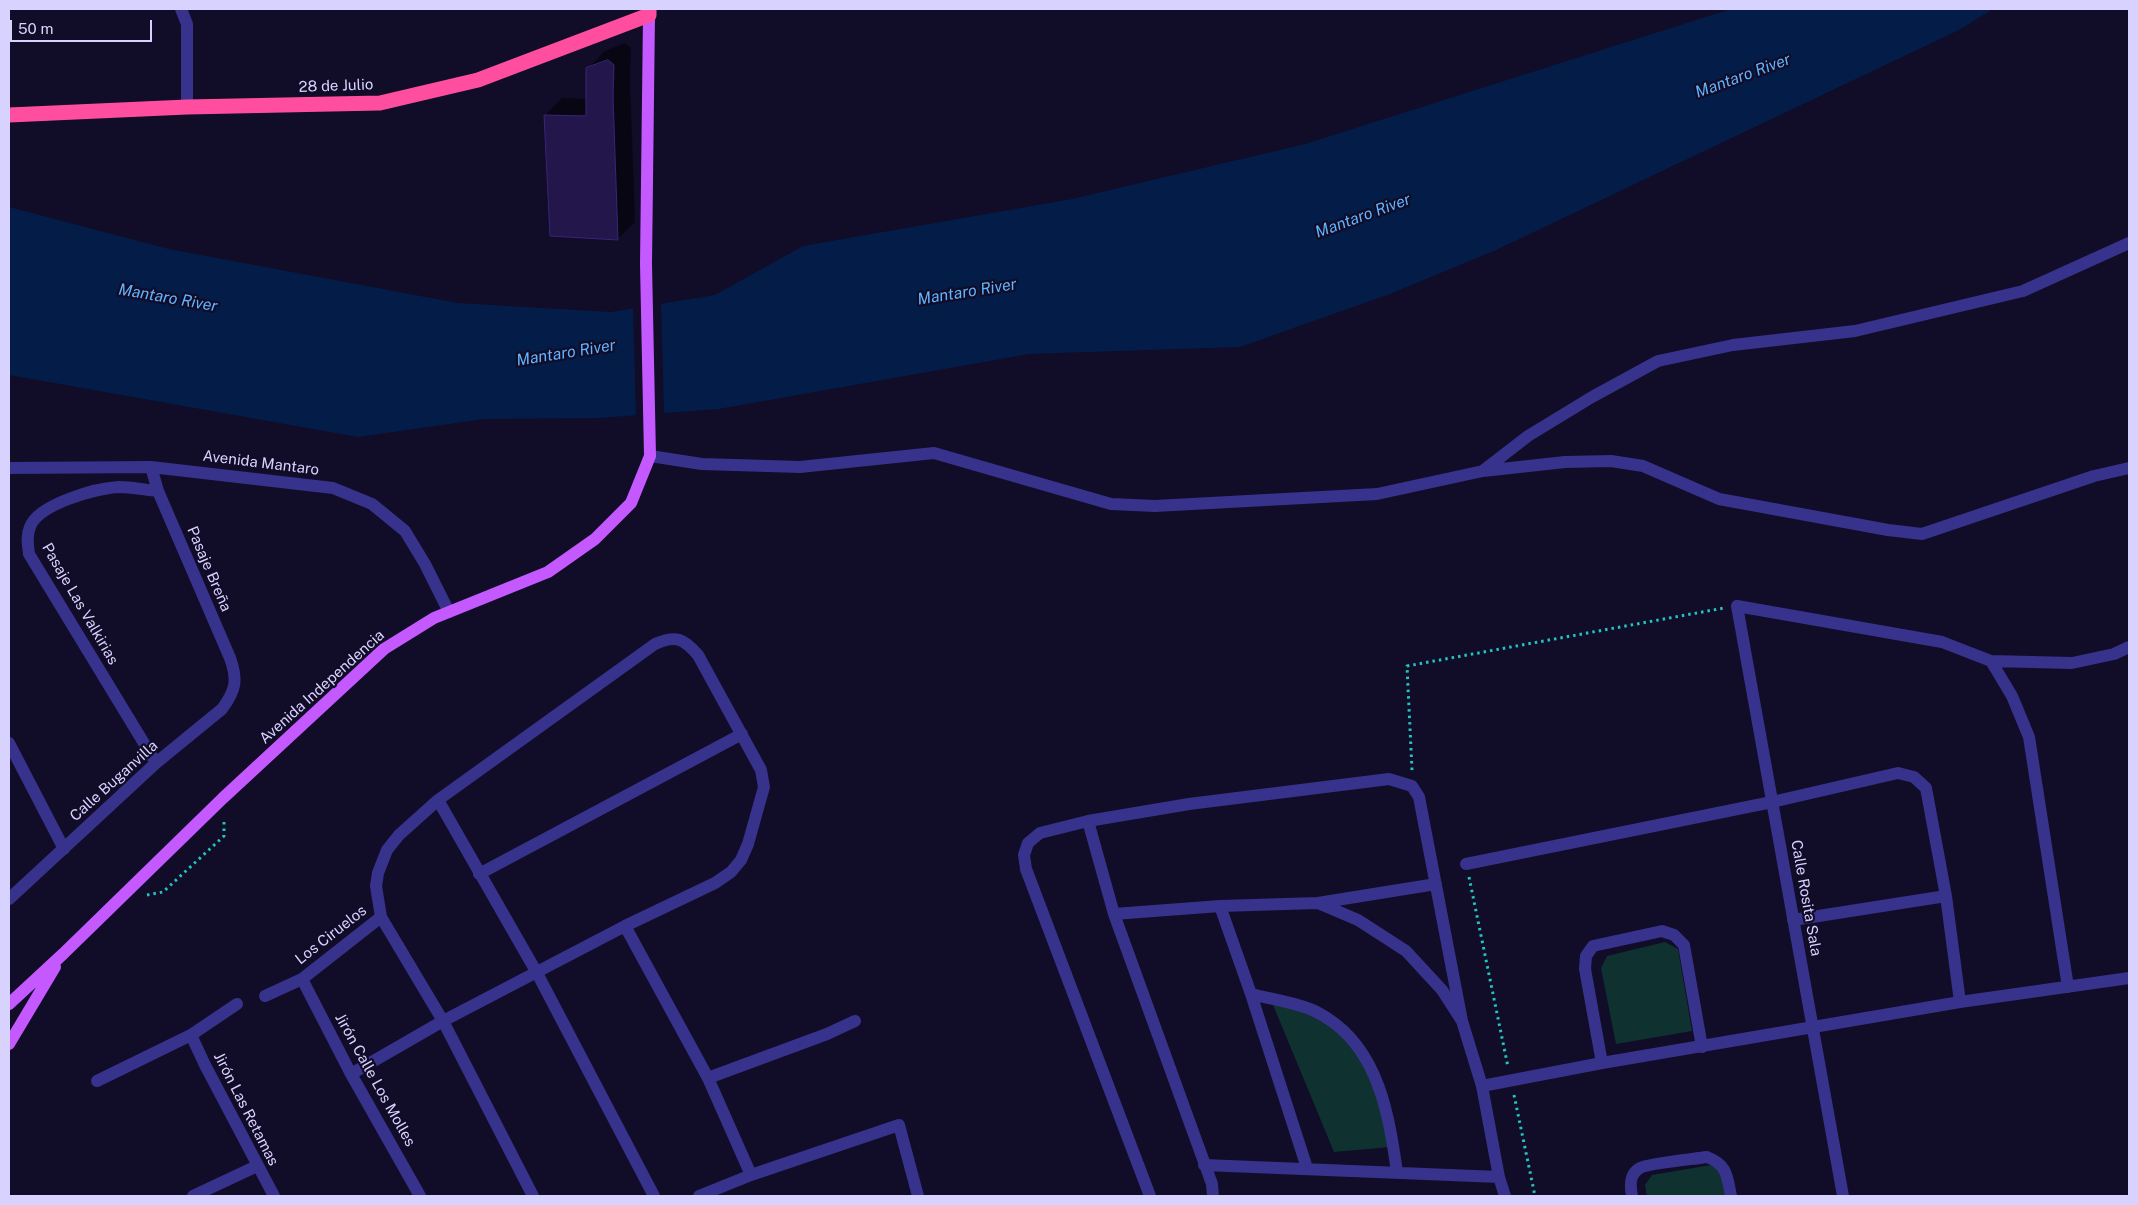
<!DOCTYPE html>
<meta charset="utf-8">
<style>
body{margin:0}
#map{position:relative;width:2138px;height:1205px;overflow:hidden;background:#110c27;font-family:"Public Sans",sans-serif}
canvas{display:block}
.frame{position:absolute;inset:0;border:10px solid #d8d2ff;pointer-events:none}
.scale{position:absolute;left:10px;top:20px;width:142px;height:22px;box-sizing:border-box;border:2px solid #d8d2ff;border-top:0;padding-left:6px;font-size:15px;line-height:18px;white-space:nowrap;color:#d8d2ff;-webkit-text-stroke:4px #110c27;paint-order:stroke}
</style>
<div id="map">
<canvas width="2138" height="1205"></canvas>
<div class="frame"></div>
<div class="scale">50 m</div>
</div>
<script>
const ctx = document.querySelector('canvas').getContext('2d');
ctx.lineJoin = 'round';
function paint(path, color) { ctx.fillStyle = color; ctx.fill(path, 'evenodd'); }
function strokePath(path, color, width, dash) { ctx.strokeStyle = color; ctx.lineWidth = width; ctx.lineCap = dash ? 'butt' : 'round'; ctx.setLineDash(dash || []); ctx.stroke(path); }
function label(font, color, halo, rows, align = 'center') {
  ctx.font = font + ' "Public Sans",sans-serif'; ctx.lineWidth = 4.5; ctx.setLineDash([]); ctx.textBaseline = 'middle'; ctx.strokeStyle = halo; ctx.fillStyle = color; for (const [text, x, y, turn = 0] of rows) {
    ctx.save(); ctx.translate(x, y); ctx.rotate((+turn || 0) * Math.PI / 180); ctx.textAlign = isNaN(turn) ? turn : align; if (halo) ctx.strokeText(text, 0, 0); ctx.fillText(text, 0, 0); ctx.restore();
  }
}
paint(new Path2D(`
 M1665,942L1678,949L1692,1031L1616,1044L1601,968L1607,956Z
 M1271,1000L1314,1015L1350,1039L1370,1071L1390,1147L1334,1152Z
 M1711,1165L1721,1170L1725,1196H1647L1645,1185L1652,1175Z`), '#0f3231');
paint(new Path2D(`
 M1731,9H1993L1959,30L1494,251L1390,294L1240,347L1029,354L719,409L599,418L484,419L358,437L9,375V207L169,249L458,303L611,312L715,295L803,246L1072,199L1305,144Z`), '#041c48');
paint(new Path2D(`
 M661,301L664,415L636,417L633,306Z`), '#110c27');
paint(new Path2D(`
 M625,43L631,48L630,79L635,222L618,239L545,115L562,98L588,99V68L605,51Z`), '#0007');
const building = new Path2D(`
 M608,60L614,65L613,97L618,240L550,236L544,115L586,116V68Z`);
paint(building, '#22164a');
strokePath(building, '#372678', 1);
strokePath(new Path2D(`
 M1412,770L1407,666L1724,608
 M1469,877L1508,1067
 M147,895L163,892L224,836V819
 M1514,1095L1535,1196`), '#22c4bc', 3, [2.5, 4]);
strokePath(new Path2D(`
 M181,9L187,24V107
 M650,456L702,464L800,467L934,453L1111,504L1155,506L1377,494L1483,471L1565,462L1611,461L1643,466L1719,499L1888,530L1922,534L2094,476L2129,468
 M9,468L151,467L333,488L372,504L405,531L425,564L449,612
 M1484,470L1528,436L1592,397L1658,361L1733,345L1855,331L2023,291L2129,243
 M1991,661L2072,663L2114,654L2129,647
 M9,743L64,849
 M156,763L29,554C28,545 26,536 30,527C38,504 97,488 119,487C132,487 145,490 158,491
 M438,800L537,973L654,1196
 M1088,821L1114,914L1212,1184L1213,1196
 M1466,864L1772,802L1898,773L1914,777L1926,788L1946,896L1960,1002
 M479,874L742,734
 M9,899L156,763L222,709C236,690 238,680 230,658L158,491L151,467
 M1318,903L1436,884
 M1220,906L1251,994L1307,1168
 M1114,914L1220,906L1318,903L1358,920L1406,951L1442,990L1462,1021L1482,1086L1499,1177L1505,1196
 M1793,920L1946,896
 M625,926L708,1078L751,1175
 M302,979L351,1074L420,1196
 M1251,994C1271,999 1292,1002 1310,1009C1316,1011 1322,1015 1327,1018C1379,1051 1389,1116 1397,1172
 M265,996L302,979L381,917
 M191,1035L205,1065L274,1196
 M1602,1063L1585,969L1586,956L1593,946L1662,931L1674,935L1684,945L1702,1047
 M351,1074L443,1021L625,926L715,883L731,872L741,860L748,844L764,787L761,770L698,655C683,638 676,635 655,644L438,800L399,835L387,850L378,873L376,886L381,917L443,1021L533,1196
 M708,1078L827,1034L855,1021
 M97,1081L191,1035L237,1004
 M1482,1086L1602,1063L1960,1002L2129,978
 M1204,1165L1499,1177
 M193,1196L257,1166
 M699,1196L751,1175L899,1125L918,1196
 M1150,1196L1026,869L1024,855L1028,843L1040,833L1088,821L1189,804L1389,779L1412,786L1419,797L1462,1021
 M1632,1196C1630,1186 1629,1174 1640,1168C1648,1163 1695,1159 1707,1157C1728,1165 1727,1177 1731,1196
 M1843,1196L1737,606L1942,642L1991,661L2012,696L2029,737L2068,987`), '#37328b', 12);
strokePath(new Path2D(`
 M9,1004L63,954L223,798L384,649L434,618L548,572L595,539L631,503L650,456L646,264L649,15
 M9,1044L55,967`), '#c359ff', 12);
strokePath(new Path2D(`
 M9,115L187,107L380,103L478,80L649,15V9`), '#ff4da0', 15);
label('15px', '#d8d2ff', '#110c27', [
 ["28 de Julio",336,86,-2],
 ["Avenida Mantaro",261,463,7],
 ["Pasaje Breña",209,569,67],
 ["Pasaje Las Valkirias",80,604,60],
 ["Avenida Independencia",322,687,-42],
 ["Calle Buganvilla",114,781,-42],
 ["Calle Rosita Sala",1806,898,80],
 ["Los Ciruelos",331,935,-38],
 ["Jirón Calle Los Molles",375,1080,61],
 ["Jirón Las Retamas",246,1109,63]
]);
label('italic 16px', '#60b3ff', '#110c27', [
 ["Mantaro River",1743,76,-20],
 ["Mantaro River",1363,216,-20],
 ["Mantaro River",967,292,-9],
 ["Mantaro River",168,298,10],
 ["Mantaro River",566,353,-9]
]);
</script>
